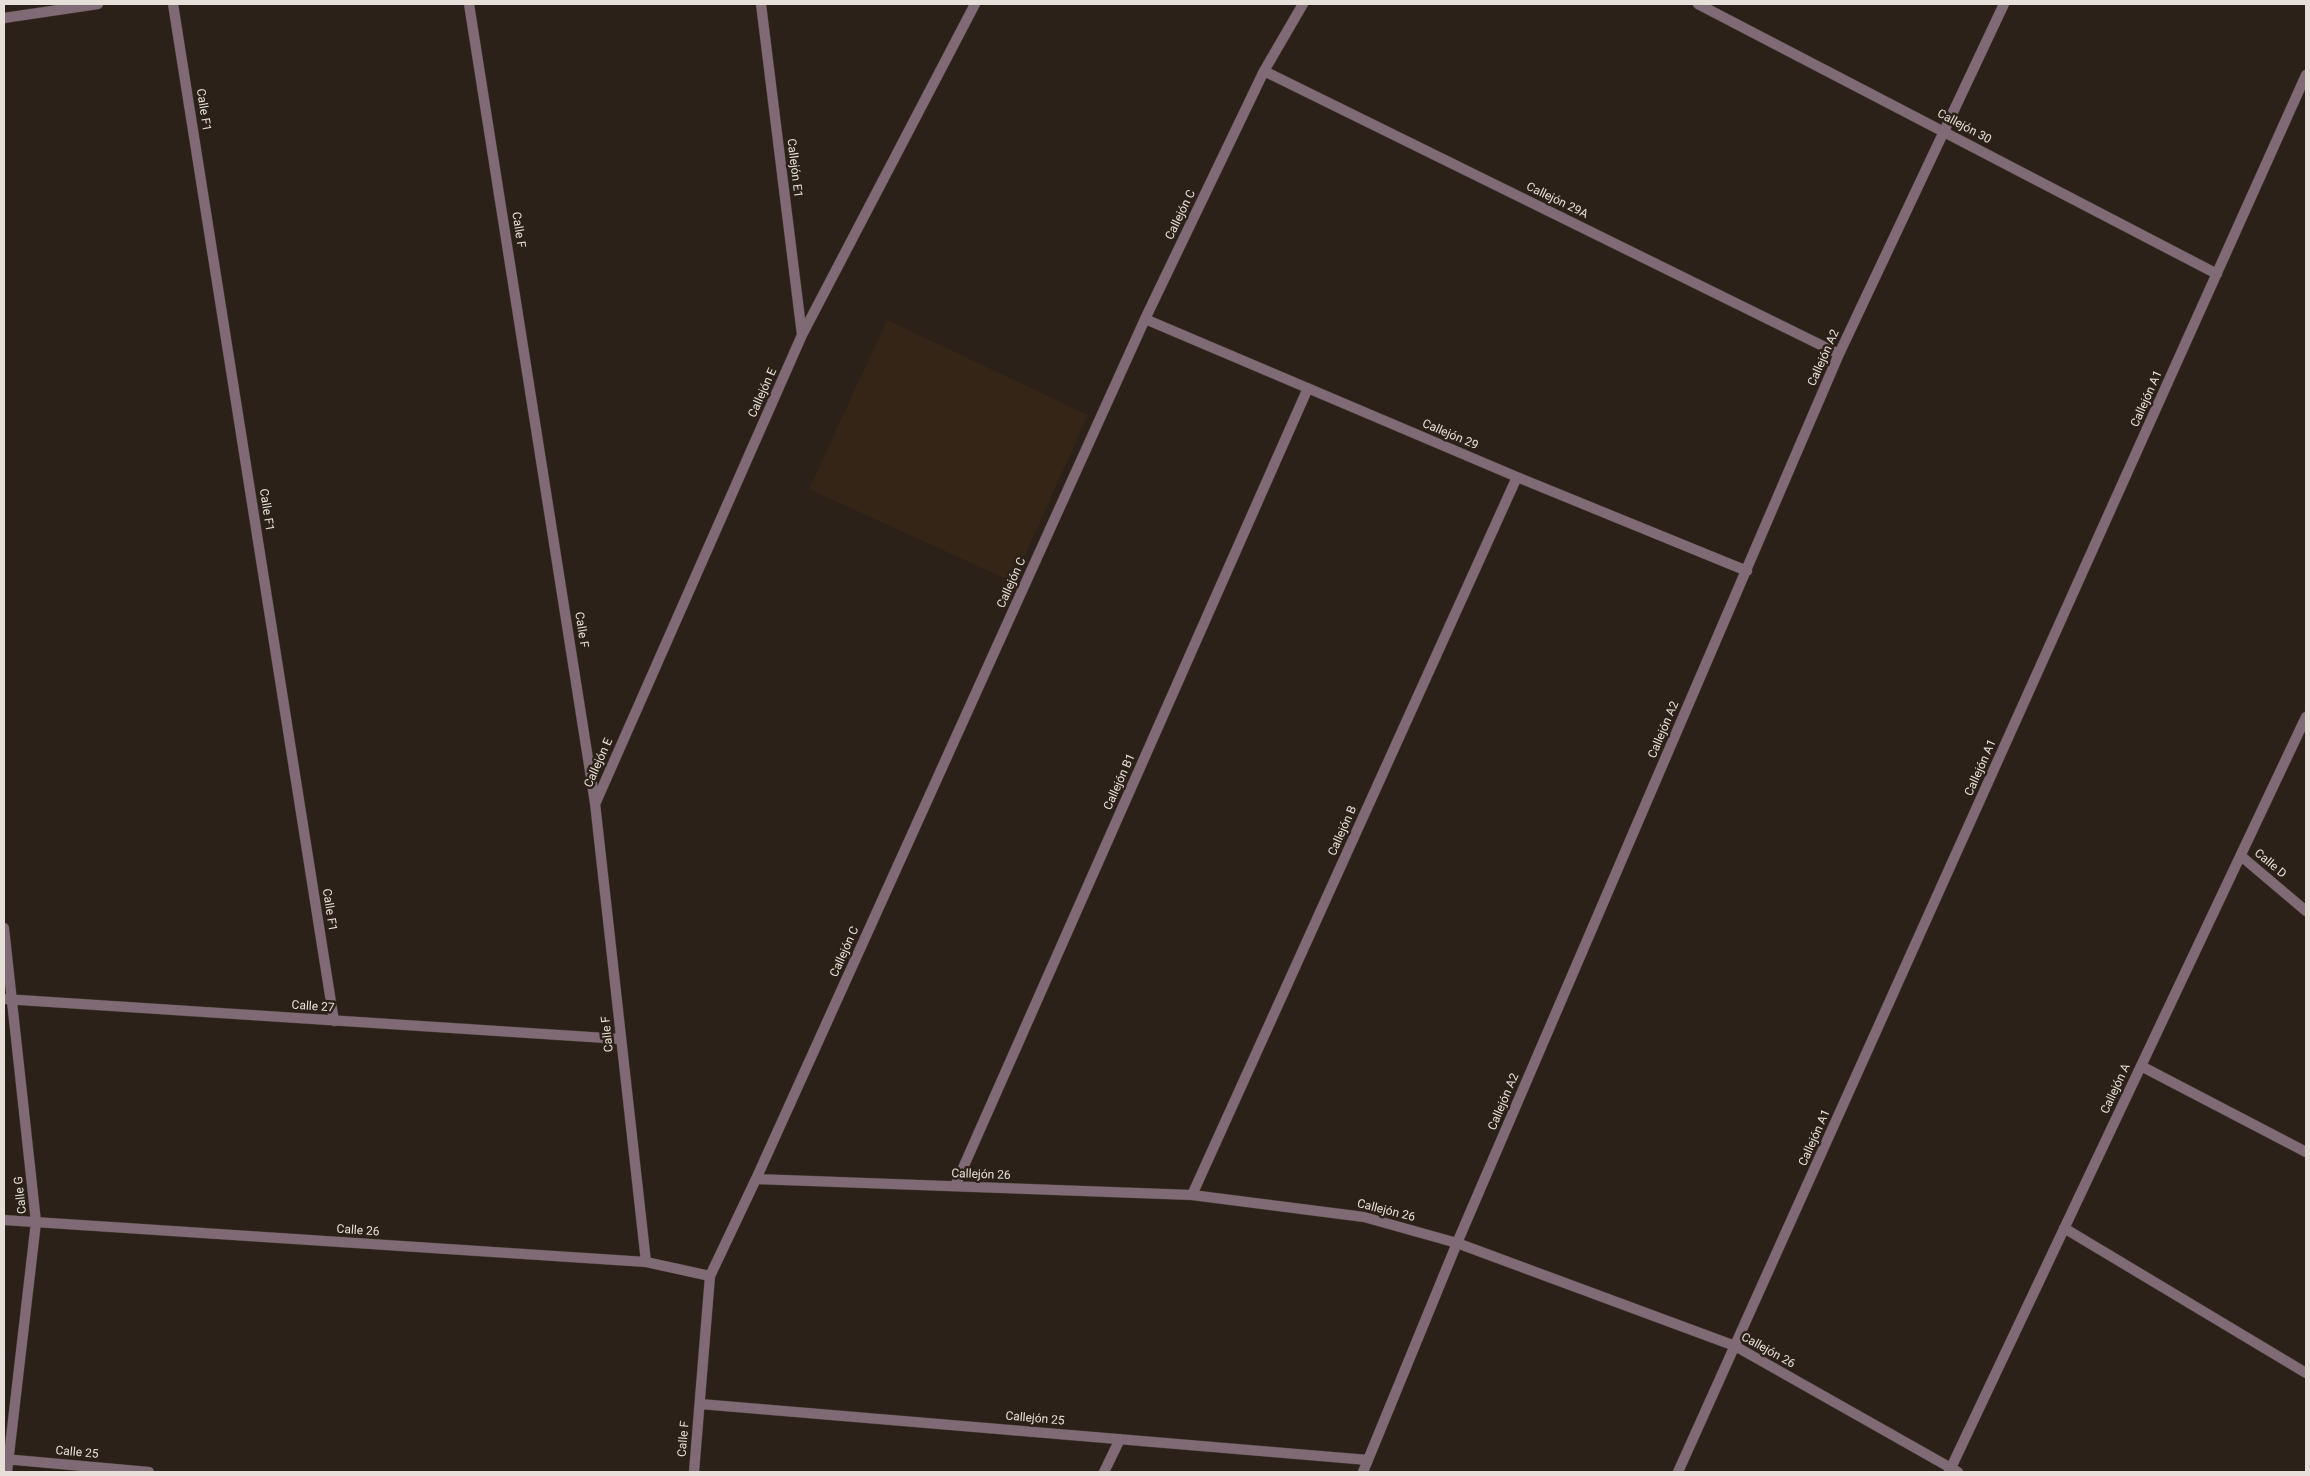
<!DOCTYPE html>
<meta charset="utf-8">
<style>
body{margin:0}
#map{position:relative;width:2310px;height:1476px;overflow:hidden;background:#2c2118;font-family:Roboto,sans-serif}
canvas{display:block}
.frame{position:absolute;inset:0;border:5px solid #e7e0d9;pointer-events:none}
</style>
<div id="map">
<canvas width="2310" height="1476"></canvas>
<div class="frame"></div>
</div>
<script>
const ctx = document.querySelector('canvas').getContext('2d');
ctx.lineJoin = 'round';
function paint(path, color) { ctx.fillStyle = color; ctx.fill(path, 'evenodd'); }
function strokePath(path, color, width, dash) { ctx.strokeStyle = color; ctx.lineWidth = width; ctx.lineCap = dash ? 'butt' : 'round'; ctx.setLineDash(dash || []); ctx.stroke(path); }
function label(font, color, halo, rows, align = 'center') {
  ctx.font = font + ' Roboto,sans-serif'; ctx.lineWidth = 5; ctx.setLineDash([]); ctx.textBaseline = 'middle'; ctx.strokeStyle = halo; ctx.fillStyle = color; for (const [text, x, y, turn = 0] of rows) {
    ctx.save(); ctx.translate(x, y); ctx.rotate((+turn || 0) * Math.PI / 180); ctx.textAlign = isNaN(turn) ? turn : align; if (halo) ctx.strokeText(text, 0, 0); ctx.fillText(text, 0, 0); ctx.restore();
  }
}
paint(new Path2D(`
 M887,320L1088,415L1013,582L809,489Z`), '#352517');
const minor = new Path2D(`
 M173,4L334,1021
 M469,4L595,803L646,1262
 M761,4L802,335
 M1698,4L2217,274
 M4,18L98,4
 M1264,71L1839,354
 M1145,319L1517,477L1747,571
 M596,802L802,335L975,4
 M2241,856L2306,911
 M4,928L36,1222L7,1472
 M4,999L621,1039
 M2141,1066L2306,1152
 M756,1179L1192,1195L1364,1217L1457,1243L1735,1346L1958,1472
 M955,1186L1308,388
 M1192,1195L1517,477
 M4,1220L646,1262L710,1276
 M2064,1228L2306,1373
 M700,1404L1368,1460
 M4,1459L149,1472
 M694,1472L710,1276L756,1179L1145,319L1264,71L1303,4
 M1104,1472L1120,1439
 M1363,1472L1457,1243L1839,354L2004,4
 M1678,1472L2306,75
 M1949,1472L2306,717`);
strokePath(minor, '#463c33', 11);
strokePath(minor, '#7f6a76', 10);
label('12px', '#e7e0d9', '#2c2118', [
 ["Calle F1",203,110,81],
 ["Callejón 30",1964,127,28],
 ["Callejón E1",794,168,83],
 ["Callejón 29A",1557,201,26],
 ["Callejón C",1181,215,-64],
 ["Calle F",518,230,81],
 ["Callejón A2",1824,358,-66],
 ["Callejón E",763,393,-66],
 ["Callejón A1",2147,399,-66],
 ["Callejón 29",1450,435,23],
 ["Calle F1",266,510,81],
 ["Callejón C",1012,583,-66],
 ["Calle F",581,630,81],
 ["Callejón A2",1664,730,-67],
 ["Callejón E",599,763,-66],
 ["Callejón A1",1981,768,-66],
 ["Callejón B1",1120,782,-66],
 ["Callejón B",1343,831,-66],
 ["Calle D",2270,864,40],
 ["Calle F1",329,910,81],
 ["Callejón C",845,952,-66],
 ["Calle 27",313,1007,4],
 ["Calle F",608,1034,-96],
 ["Callejón A",2116,1089,-65],
 ["Callejón A2",1504,1102,-67],
 ["Callejón A1",1815,1138,-66],
 ["Callejón 26",981,1175,2],
 ["Calle G",21,1195,-96],
 ["Callejón 26",1386,1211,14],
 ["Calle 26",358,1231,4],
 ["Callejón 26",1768,1351,29],
 ["Callejón 25",1035,1419,5],
 ["Calle F",684,1439,-85],
 ["Calle 25",77,1453,5]
]);
</script>
